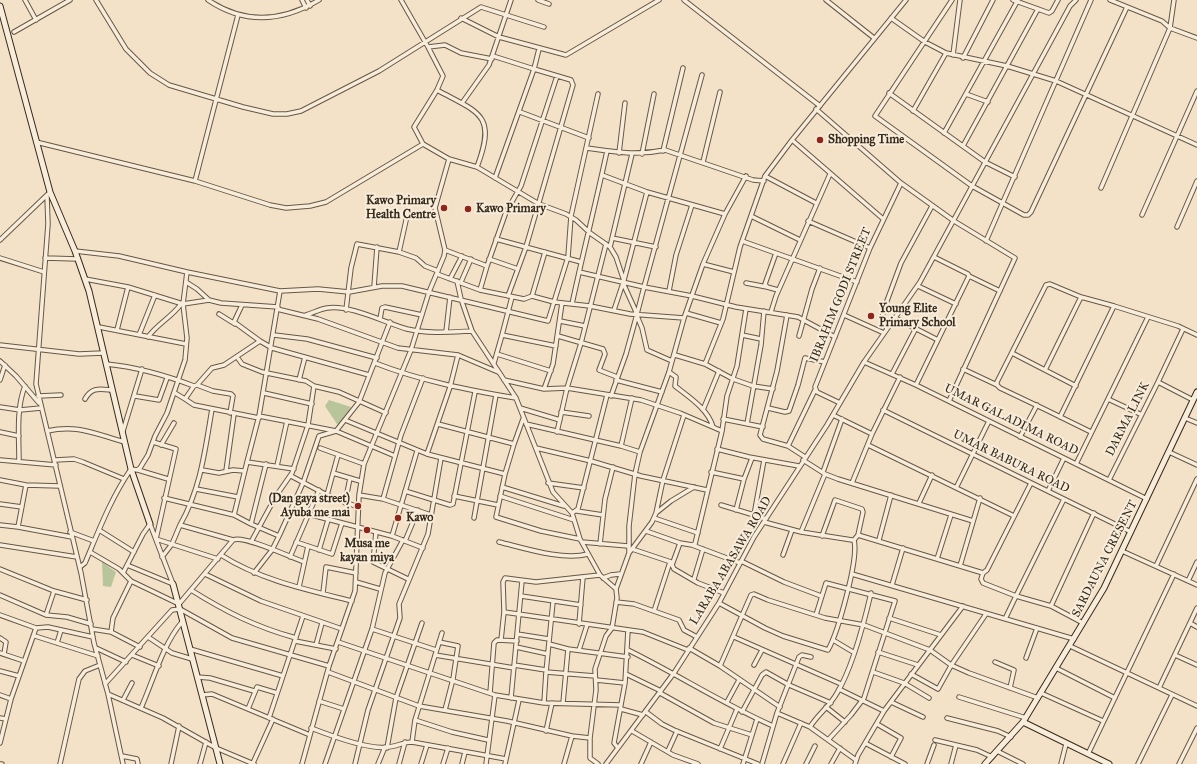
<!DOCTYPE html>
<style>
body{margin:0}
canvas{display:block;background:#f4e2c8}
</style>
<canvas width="1197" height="764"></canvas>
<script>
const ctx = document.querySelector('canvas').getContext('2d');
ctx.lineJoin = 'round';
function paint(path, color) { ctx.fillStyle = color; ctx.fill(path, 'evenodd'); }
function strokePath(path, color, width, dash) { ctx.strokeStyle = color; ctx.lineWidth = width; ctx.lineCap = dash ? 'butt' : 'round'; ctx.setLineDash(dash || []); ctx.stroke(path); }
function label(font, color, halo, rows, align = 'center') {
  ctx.font = font + ' "IM FELL Great Primer",serif'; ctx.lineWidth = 4; ctx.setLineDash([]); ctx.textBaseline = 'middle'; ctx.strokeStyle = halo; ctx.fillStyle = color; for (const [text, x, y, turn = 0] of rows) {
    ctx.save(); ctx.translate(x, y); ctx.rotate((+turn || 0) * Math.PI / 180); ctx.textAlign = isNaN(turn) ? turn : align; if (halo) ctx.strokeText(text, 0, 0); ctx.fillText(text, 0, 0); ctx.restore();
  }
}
paint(new Path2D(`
 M329,400L351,407L339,427L325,406Z
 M102,562L116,572L111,587L103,586Z`), '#b8c499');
const street = new Path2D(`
 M25,0L36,20
 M96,0L126,49L150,73L169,85L243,107L273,114H287L301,111L379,71L481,7L544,27
 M208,0C245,25 282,22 319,0
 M302,0L306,8
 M307,0L310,6
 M538,0L549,4
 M684,0L820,106
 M826,0L874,38
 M952,0L875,116L972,186L1024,215H1028L1031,212L1127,7
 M1013,0L1049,13L1052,11L1058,0
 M1110,0L1162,21L1170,28L1197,38
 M461,18L499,37L566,55L659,0
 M891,18L925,42L946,53L1007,66L1056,81L1197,145
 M14,32L70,0
 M428,47L445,45L461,53L492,59
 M953,55L960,0
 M493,56L534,69L495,178
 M963,58L993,0
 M437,90C479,113 497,114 477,167
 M889,93L985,162L1015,177
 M966,94L988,102
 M462,103L489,65L511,0
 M816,109L901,183L954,221L1015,258L949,401
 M913,111L946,53
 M520,112L589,138
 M944,133L1018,0
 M792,140L882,218
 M36,142L195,181L238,15
 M963,146L1038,9
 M586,148C616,152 636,156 665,150L753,180L764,181
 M663,151L683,68
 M619,153L625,103
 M642,154L654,94
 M449,159L477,167L539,204L566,214L576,220L590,233L610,247L616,257L624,281L623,283L637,314L626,354L611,396
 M703,162L720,92
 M602,175L647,192L725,214
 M765,176L816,203
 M195,181L270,205L286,208L310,206L326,202L423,144
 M1101,188L1170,28L1174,0
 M47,196L48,224L36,384L81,573L94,643L108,694L123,764
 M1142,215L1197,91
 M751,216L800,240
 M808,221L870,248
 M1177,227L1197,181
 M612,238L656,247
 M496,239L581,262
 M0,240L48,194
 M742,241L857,282
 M986,241L1091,0
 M610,247L632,154
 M445,250L487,266L506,212L521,186L557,76
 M75,251L119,256L187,272L280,291L318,289L349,292L382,286H402L548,321L568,257L571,216L598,94
 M399,252L407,216L406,210
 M776,253L765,284L767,287L778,290
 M0,258L44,272
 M45,258L78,259
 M489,259L518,269
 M703,264L734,272
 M579,272L644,287L702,75
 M437,274L480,290L524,299L532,296L554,302L590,306L630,314L684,318
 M969,276L1000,291
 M85,279L128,287L183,304L209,300L221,303L278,307
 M450,279L462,256
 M624,280L647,192
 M457,281L461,299L472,331L516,398L553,492L572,513L580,539L600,575L616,589
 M186,282L197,289L209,300
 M461,282L471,259
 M746,283L767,287
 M918,286L956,304
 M374,287L377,247
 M480,290L487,266
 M280,291L259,416L247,462L294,469
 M669,291L676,255L692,205
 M508,296L526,247L573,85L571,80L534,69L539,49
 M532,296L545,252
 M512,297L502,335L556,346
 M572,304C583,253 596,202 607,151
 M242,305L234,322L260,341
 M1114,306L1178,326L1197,335
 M277,309L318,319L398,348L458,355L498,372
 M346,310L351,268L357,244L399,252L416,258L425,266L438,271
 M614,310L623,283
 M771,312L776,296L830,174
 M686,313L721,323
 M219,314L235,324
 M637,314L644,287L692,296L736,307L798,317L835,337
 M306,315C313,313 320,309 327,308C349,304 386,323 407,329C428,334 451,332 472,331
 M787,315L777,371L760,435L763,439L788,446L805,457
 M844,315L884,333
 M637,316L642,328L647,350L672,361
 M895,318L938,340
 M380,319L382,308L385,307L422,315
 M560,321L585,326
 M99,327L186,344
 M887,329L882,318L884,309L901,263L932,206
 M117,330L128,287
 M446,332L450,297
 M139,335L155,295
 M274,335L307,339L377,358
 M742,335L761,339
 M558,336L603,349L605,354L599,370L617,377
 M799,336L812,289L820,268
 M148,337C157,324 172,317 181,304
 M0,345L79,354L104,353
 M1012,353L1076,386
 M497,354L551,371
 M675,355L705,364L733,379L753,386L773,389
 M237,357L242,364L262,372L306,381L314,386L339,392L386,413
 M0,361L16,376L39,403
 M864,362L916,385L1147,499
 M375,363C421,381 468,390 516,398
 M494,363L502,335
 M106,364C137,367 165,375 194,386
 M705,364L723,319L740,247L765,176L792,140L906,0
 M963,369L997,385
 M1045,370L1081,297
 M669,372L676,377L675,386C689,397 708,409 713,427
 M892,374L916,328
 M0,380L5,365
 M299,380L305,357
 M504,380L544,389L567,388L641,400L680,413L722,431
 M616,380L662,392
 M1158,382L1183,329
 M197,385L213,391L231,394L233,396L230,413
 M916,385L969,276L968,274L934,257
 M544,389L553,364L562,303
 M175,393L185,399L194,386L197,385L212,368L224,365L260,341L272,348L369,375
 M264,393L312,404
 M38,396L61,395
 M135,396L159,400L167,378
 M85,399C92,387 99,389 112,390
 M185,399L194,405L259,418
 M1108,399L1148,317
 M840,403L817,392L815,387L870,248L901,183
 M0,407L20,410L41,408
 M520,408L560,420
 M768,408L785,412L789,411L798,385L805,358L825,362
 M703,410L719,371
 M883,410L1131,532
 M561,412L589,416
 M833,415L872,434
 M259,416L336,431L395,456
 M1060,417L1114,306L1081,297L1050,284L1046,285L997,382V385L1000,388C1030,402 1061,417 1091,432
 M1185,418L1197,423
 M523,419L514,444L505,474L496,517L541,531L580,539
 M723,419L763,427
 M345,420L427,454L505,474
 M438,424L514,444
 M526,424L621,446L640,452
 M747,424L761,345L764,311
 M47,431C78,424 95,434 125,442
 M123,431L142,369
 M0,432L19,436
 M557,432L567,388L581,343L606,244
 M1020,437L1037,405
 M153,442L176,449L156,539L218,559
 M161,445L174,423
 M868,445L1014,516
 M621,446L632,398
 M788,446L815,390
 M320,448L364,464
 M536,448L591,461L641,476L707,490
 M717,449L749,457L799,466
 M1169,452L1197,465
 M427,454L450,387L458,355
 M0,460L56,465
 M55,460L74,459L83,462L124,479
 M764,460L754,515L766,519
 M803,460L825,474L838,479L973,521
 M19,461C19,437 16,408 25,386
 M1076,464L1108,399L1140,414
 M277,466L287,421
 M138,470L168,479
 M202,470L219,473L233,470L244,471
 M226,471L234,414
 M711,472L744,479L752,458
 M823,472L842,419
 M333,473L360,481
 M291,476L327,495L358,507
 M0,480L26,485L60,486
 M1109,480L1158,382L1193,400
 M548,483L584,488
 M852,483L872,434L900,377
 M1031,483L987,570L983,573L981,579L983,583L1016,596L1064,499
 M957,486L989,421
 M502,487L564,506
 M196,489L238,497
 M405,491L450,505L453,504L475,392
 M1048,491L1064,458
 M327,495L338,455
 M359,495L383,499L431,515
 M454,496L498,505
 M500,496L574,520
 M164,498L234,515L251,524L279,536
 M980,498L960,566L983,573
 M383,499L401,435L423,378
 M345,503L350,478
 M919,503L932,475
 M0,504L22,507
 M721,505L754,515
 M736,510L744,479
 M577,511L603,515
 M572,513L578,509L607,395
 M656,513L663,480L684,415
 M308,514L392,536L423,548
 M234,515L247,462
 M474,518L496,395
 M654,518L698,533
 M764,522L801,532
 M251,524L266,464
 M0,525L18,527L72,537
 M180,525C201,488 205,450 212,409
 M18,527L26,485
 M99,530L134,552
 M646,531L680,543L692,545L695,544L722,431L727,396L737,366L746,309
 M70,532L94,541
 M376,532L373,562L408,579
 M858,535L960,566
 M392,536L417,451
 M822,536L835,500L862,509L863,512L858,535L854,540H852L801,532L825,474
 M879,540L891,495
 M405,541L418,510
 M251,542L276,496L292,473L308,425L314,386
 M296,542L332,554L342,523
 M499,542C524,548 563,561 588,554
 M582,542L628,546
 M680,543L672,565L674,569L698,583L724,593
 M600,544L605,499L613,467
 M0,545L77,557
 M692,545L740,563
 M632,549L671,562
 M319,550L328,520
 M1122,551L1197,585
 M90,552L119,569L131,581L179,604L233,540C244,535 290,557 304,562
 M629,553L652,522L656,513L671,501L694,487
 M221,555C260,580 308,590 352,601
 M783,555L792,530
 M162,557L172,544L180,525L233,540
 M290,557L319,490
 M937,559L951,515
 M741,561L784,582L821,596
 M127,565L173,584
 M1156,566L1197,479
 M80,567L85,563C99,530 111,498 131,469L137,470L140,468L148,455L155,436L167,413L185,360L187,338L183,304L187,272
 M0,569L54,591L87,600
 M123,573L143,534L150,524L173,584
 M254,573L272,550L279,536L303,483L319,436L336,431L359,402L390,322
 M205,574L261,601L342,629
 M852,574L1074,639
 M603,578L611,575L620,574
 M694,579L703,549
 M1188,581L1197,562
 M356,582L380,589
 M892,585L903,548
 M299,587L308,546
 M191,590C226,612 256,627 296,638
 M323,593L326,567L356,573
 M0,595L46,615L67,617L91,624
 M521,596L581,605
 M616,602L634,604L679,620L684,630L697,637
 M719,603L765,628L783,636L828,650C838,632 859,559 854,540
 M1051,606L1094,513
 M654,611L670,562
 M504,612L643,632L688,650
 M0,615L36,628L48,627L93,637
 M46,615L54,591
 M816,615L826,583L895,601L864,698L851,715L828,740
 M889,618L941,635
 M1005,619L1016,596L1051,606L1083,623
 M1190,623L1197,627
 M579,624L583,577
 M92,629L111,632L140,647
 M372,629L436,650
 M111,632L113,618L131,581
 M517,634L549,639
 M35,636L98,656
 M148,637L172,653L192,659
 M734,637L841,684
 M0,638L6,642L4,654
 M501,640L504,612L503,582L505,578L536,582L600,575
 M833,640L853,652
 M295,641L336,649
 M338,642L495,695L544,703L621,705
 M439,642L458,646L453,679L445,710
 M57,643L61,630
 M549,644L568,649
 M316,645L322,623
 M1070,646L1197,706
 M516,647L548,654
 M96,648L126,662
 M689,648L720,666L780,707
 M190,649L283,676
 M579,650L587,625
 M628,650C677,674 723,704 773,726
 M878,652L918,665
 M0,653L24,661
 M132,655L159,666
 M435,655L514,668
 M1175,655L1197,665
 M1026,658L1037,628
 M995,662L1014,670L1010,688
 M514,665L546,670
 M754,665L762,650
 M720,666L751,595L754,594L768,600L825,618L864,625L930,650L951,665L969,673L1038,698
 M1056,668L1115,698
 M0,671L19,676
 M328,672L419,706L507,721L572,736L590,738
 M546,672L595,676
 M873,672L904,683L929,698
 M626,674L661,691
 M911,674L938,689L952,664L986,614
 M197,677L210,678L254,691
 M596,680L625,683
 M105,684L172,610L180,609L232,638L329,666
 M1159,688L1197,608
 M839,689L884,711
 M490,693L494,643L497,640L517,641
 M660,693L714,723L752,735
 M1041,693L1103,721
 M108,694L163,718L216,748L254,764
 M0,695L11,699
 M202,695L212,694L310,735
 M959,697L1026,718
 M511,698L522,581
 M123,700L132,683
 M319,701L344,709
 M727,702L739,680
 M891,702L923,717
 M544,703L546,672L553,602
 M563,703L568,649L628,657
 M826,707L845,722
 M141,708C153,681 163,644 182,622
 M248,709L257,687L277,693
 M621,709L643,715
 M646,712L662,724L674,730L758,764
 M742,712L762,675L766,672L789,685L831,703
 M777,713L810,727L856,760
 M0,718L6,719
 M269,718L303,616
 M947,718L998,731L1011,737
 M415,720L452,732L488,740
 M877,724L901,738L891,757
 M810,727C818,714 830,706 837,693C853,667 864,623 871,593
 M311,728C329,735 369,750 387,747C396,747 403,742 412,742L506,759
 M546,731L552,703
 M632,731L673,755L698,764
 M935,740L977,750L992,757
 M412,742L415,720L442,633
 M0,743L11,699L36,628
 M865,743L905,764
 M387,748L396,698L422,623
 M618,748L614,743L625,683L628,630
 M720,749L737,709
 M668,751L677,731
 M997,751L1023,764
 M1088,754L1174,574
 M122,756L137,759L138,764
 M253,763L273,719
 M0,764H2
 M60,764L79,679L85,671L100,665
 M171,764L179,726
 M200,764L206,742
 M302,764L329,666L355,591L359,495L364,464L411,350L429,292L444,256L445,250L435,208L449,159L423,144L414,127L437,90L443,76L428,47L401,0
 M325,764L372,629L385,573L403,540
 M355,764L368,710L400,618L399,604L428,534L441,458
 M378,764L385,747
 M399,764L405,742
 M421,764L427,745
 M443,764L448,748
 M462,764L465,752
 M486,764L495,695
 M505,764L519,700
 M564,764L572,736
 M598,764L590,758V738L596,690L595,669L606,636L612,628L617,598L616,589L629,553V526L635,474L640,452L669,372L684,318L703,264L725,214L746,176
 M606,764L674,673L719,603L754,537L827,425L864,362L920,282L1070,6L1076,0
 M641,764L651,742
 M743,764L757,719
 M762,764L777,713L799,657L802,655L811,657
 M783,764L801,723
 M806,764L815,746
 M831,764L840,748
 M855,764L858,755L884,711L963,606
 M927,764L934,745
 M951,764L956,745
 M1061,764L1066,744
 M1138,764L1172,695
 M1179,764L1197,728`);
const secondary = new Path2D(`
 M0,6L50,192L75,251L89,291L131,469L150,524
 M173,584L220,764
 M1023,722L1109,764
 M985,764L1023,722L1104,588L1197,392`);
strokePath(street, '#665846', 5.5);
strokePath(secondary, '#362a1b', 7);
strokePath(street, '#f8ecdb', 3.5);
strokePath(secondary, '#f8ecdb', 5);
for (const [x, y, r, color] of [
 [820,140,4,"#8f2418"],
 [444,208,4,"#8f2418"],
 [468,209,4,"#8f2418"],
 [871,316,4,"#8f2418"],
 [358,506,4,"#8f2418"],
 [398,518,4,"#8f2418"],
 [367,530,4,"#8f2418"]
]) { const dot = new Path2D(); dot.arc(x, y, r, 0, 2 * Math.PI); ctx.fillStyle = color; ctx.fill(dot); strokePath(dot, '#f8ecdb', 1.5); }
label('bold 12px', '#362a1b', '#f8ecdb', [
 ["Shopping Time",828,140],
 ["Kawo Primary",436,201,"right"],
 ["Health Centre",436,215,"right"],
 ["Kawo Primary",476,209],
 ["Young Elite",879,309],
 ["Primary School",879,323],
 ["(Dan gaya street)",350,499,"right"],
 ["Ayuba me mai",350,513,"right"],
 ["Kawo",406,518],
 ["Musa me",367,544,"center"],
 ["kayan miya",367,558,"center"]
], 'left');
label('12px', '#362a1b', '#f8ecdb', [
 ["IBRAHIM GODI STREET",841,295,-68],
 ["DARMA LINK",1128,419,-63],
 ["UMAR GALADIMA ROAD",1011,420,26],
 ["UMAR BABURA ROAD",1011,462,26],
 ["SARDAUNA CRESENT",1105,559,-63],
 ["LARABA ABASAWA ROAD",731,561,-59]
]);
</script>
